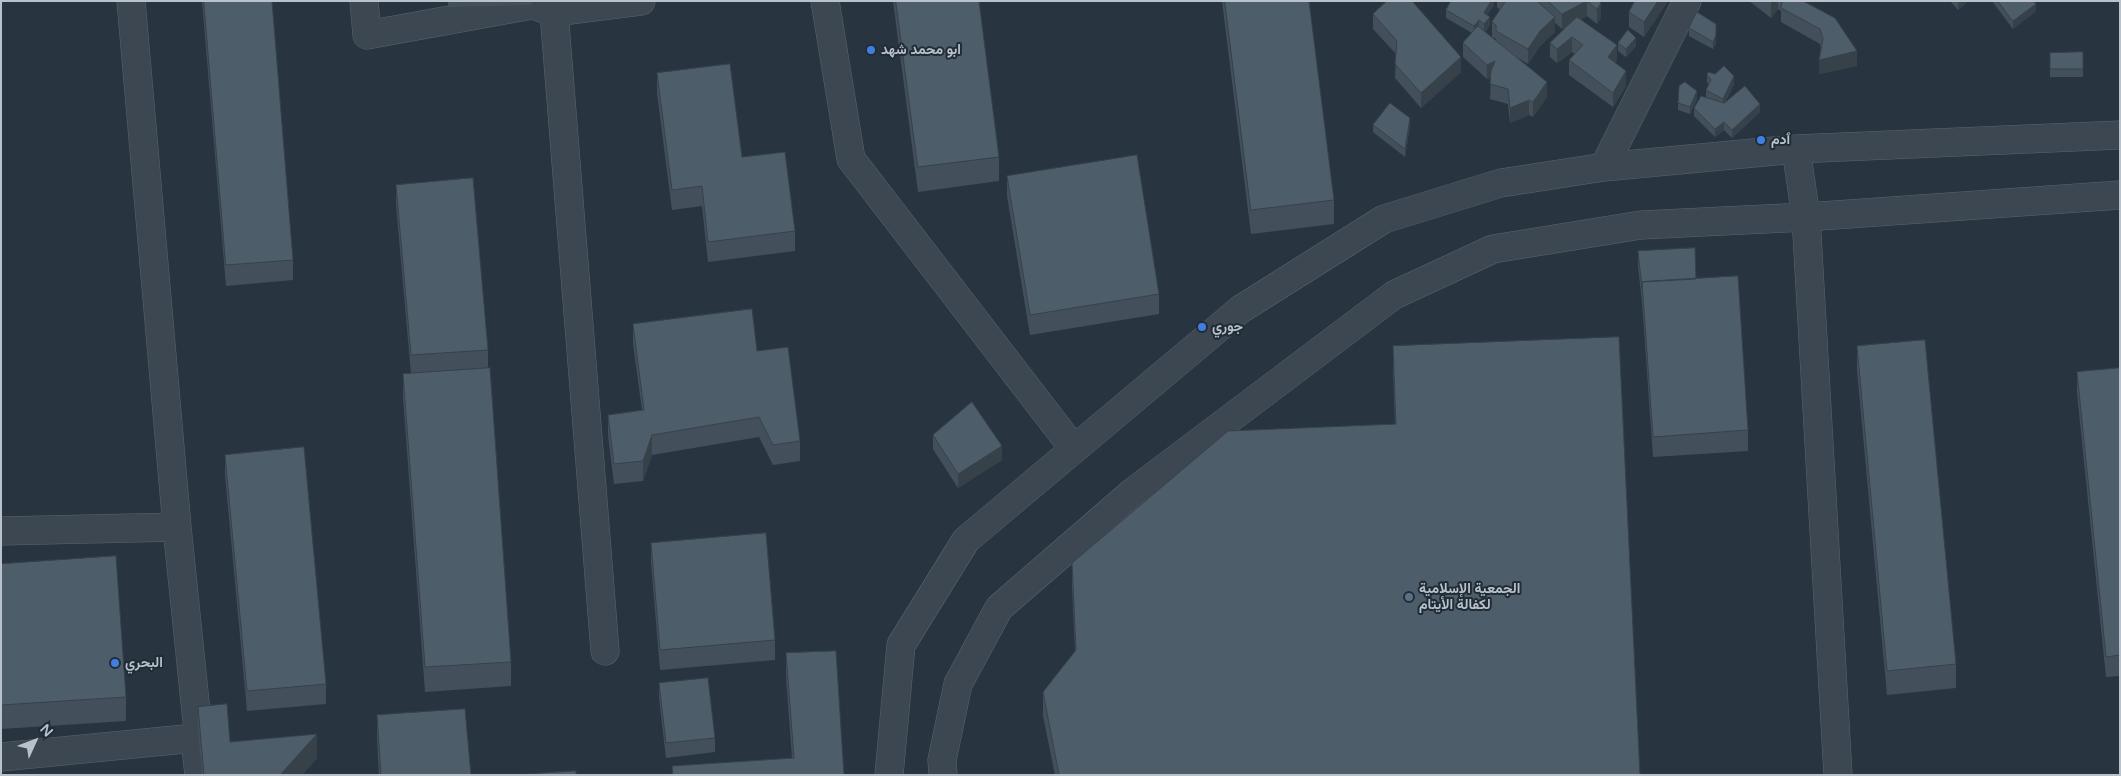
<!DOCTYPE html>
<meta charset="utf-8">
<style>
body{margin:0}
#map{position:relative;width:2121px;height:776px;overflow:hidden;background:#283541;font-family:"Varela Round",sans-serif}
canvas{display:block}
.frame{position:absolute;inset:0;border:2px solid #b9c2cb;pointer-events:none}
.north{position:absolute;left:10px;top:716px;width:50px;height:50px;-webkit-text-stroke:4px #212c37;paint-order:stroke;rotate:47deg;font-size:14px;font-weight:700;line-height:20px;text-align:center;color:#b9c2cb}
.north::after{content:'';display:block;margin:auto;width:18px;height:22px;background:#b9c2cb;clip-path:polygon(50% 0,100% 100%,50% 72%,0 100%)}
</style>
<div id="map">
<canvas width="2121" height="776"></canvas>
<div class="frame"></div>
<div class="north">N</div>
</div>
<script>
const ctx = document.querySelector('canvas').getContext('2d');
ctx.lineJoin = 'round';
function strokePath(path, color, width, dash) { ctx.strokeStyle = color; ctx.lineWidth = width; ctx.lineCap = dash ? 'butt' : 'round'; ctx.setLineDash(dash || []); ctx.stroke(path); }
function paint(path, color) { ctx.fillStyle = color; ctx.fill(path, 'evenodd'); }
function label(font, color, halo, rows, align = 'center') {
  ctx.font = font + ' "Varela Round",Vazirmatn,sans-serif'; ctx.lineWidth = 4; ctx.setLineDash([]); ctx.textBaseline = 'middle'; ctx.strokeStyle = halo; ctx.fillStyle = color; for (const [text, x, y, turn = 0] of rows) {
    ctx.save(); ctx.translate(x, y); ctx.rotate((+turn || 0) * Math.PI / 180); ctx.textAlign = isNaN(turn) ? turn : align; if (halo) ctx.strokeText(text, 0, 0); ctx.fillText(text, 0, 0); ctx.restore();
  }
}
const street = new Path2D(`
 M131,1L177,527L198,731L195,738L199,775
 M364,1L367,35L532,5L554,12L641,1
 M825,1L851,159L1074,449
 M554,12L605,651
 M1796,149L1806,217L1838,775
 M1604,167L1687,1
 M1,531L177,527
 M1,757L195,738
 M889,775L901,645L966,540L1241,309L1384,219L1501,183L1604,167L1796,149L2120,135
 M943,775L942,760L958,684L999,608L1134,491L1394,295L1493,249L1641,225L1806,217L2120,195`);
strokePath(street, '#5a656f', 29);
strokePath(street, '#3c4751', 28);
paint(new Path2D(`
 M202,1H272L293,260V280L226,286Z
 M448,1H532V5L448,7Z
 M893,1H979L999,157V181L918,192Z
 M1222,1H1309L1334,200V224L1251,234Z
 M1465,1H1494V5L1487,15L1490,25L1485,32L1496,41V39L1492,37V22L1500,10L1497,7V1H1537L1539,3V1H1599L1601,18L1597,24L1587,16L1581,19L1617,60L1615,63L1626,86L1613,107L1569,75V60L1575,54L1572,52L1557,63L1550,57V43L1567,26L1562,29L1555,23V32L1540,46L1528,64L1516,57L1547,97L1533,117L1529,115L1510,123L1508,104L1490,99L1491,78L1487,79L1463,57V43L1472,33L1446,18V10Z
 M1668,1L1644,37L1629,27V12Z
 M1749,1H1803L1857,66L1819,74L1821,49L1820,44L1781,22V11L1778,9L1771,18Z
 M1950,1H1968L1958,10Z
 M1992,1H2034L2036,11L2013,29Z
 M1373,14L1461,72L1421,108L1395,78L1396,54L1373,29Z
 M1716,24V43L1713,49L1689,36V28Z
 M1618,43L1636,46L1626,57L1618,51Z
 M2083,52V77H2050V53Z
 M657,73L742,157L795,231V251L708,262L702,206L672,210L657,93Z
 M1707,75L1734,84L1726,101L1760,112L1732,138L1724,130L1715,137L1694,116V108L1706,97V90L1709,85L1707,82Z
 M1697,99L1690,114L1678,110V103Z
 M1373,125L1410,126L1405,157L1373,132Z
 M1007,176L1159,294V314L1030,335L1007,196Z
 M396,185L488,350V368L511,662V686L425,692L403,398V374H411L396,205Z
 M1638,251L1696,279L1748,430V451L1653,457L1642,302L1638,266Z
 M633,324L757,351L800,441V461L773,465L759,437L652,455L643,481L614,484L608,435V415L642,410L633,344Z
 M1393,346L1640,775H1055L1043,716V692L1075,651L1072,587V563L1395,424L1393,371Z
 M1857,346L1956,664V688L1887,695L1857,370Z
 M2120,368V676L2106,677L2077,393V372Z
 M933,435L1002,460L958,488L933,449Z
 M225,455L326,684V704L247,711L225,475Z
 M651,543L775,640V660L660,670L651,563Z
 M1,564L126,697V721L1,729Z
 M786,653L844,775H672V766L792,758L786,677Z
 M659,683L715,738V752L666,758L659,698Z
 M198,707L230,742L317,758L302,775H202L198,731Z
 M377,715L471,775H379L377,739Z`), '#43505b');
paint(new Path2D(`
 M1491,1H1494V5L1484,20V13Z
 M1587,1V16L1562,29V14Z
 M1658,1H1668L1644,37V22Z
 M1773,1H1778V9L1771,18V3Z
 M1960,1H1968L1958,10V3Z
 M1601,3V18L1597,24V9Z
 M2036,4V11L2013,29V21Z
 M1490,17V25L1484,32V24Z
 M1555,17V32L1540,46L1528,64V49L1540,31Z
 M1479,20V27L1474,34V26Z
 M1716,35V43L1713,49V42Z
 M1572,37V52L1557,63V49Z
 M1636,38V46L1626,57V49Z
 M1617,45V60L1608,72V57Z
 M1857,51V66L1819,74V60Z
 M1461,57V72L1421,108V93Z
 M1495,61V76L1487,79V65Z
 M1626,71V86L1613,107V93Z
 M1734,76V84L1723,107V99Z
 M1547,82V97L1533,117V102Z
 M1697,91V99L1690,114V107Z
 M1529,100V115L1510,123V108Z
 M1760,104V112L1732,138V130Z
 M1410,118V126L1405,157V149Z
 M1724,122V130L1715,137V129Z
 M652,435V455L643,481V461Z
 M1002,446V460L958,488V474Z
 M317,734V758L302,775H280Z`), '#37414a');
const building = new Path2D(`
 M204,1H272L293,260L226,265Z
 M896,1H979L999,157L918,167Z
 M1225,1H1309L1334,200L1251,210Z
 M1387,1H1412L1461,57L1421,93L1395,64L1397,41L1373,14Z
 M1451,1H1491L1484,13L1490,17L1484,24L1479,20L1474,26L1446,10Z
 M1506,1H1537L1555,17L1540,31L1528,49L1496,31V25L1492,22Z
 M1548,1H1599L1601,3L1597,9L1587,1L1562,14Z
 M1635,1H1658L1644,22L1629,12Z
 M1783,1H1803L1835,18L1857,51L1819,60L1823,39L1820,29L1781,8Z
 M1998,1H2034L2036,4L2013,21Z
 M1697,12L1716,24V35L1713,42L1689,28Z
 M1577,17L1617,45L1608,57L1626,71L1613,93L1569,60L1583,45L1572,37L1557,49L1550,43Z
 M1478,26L1547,82L1533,102L1529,100L1510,108L1508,89L1490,84L1491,71L1495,61L1487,65L1463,43Z
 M1628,30L1636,38L1626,49L1618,43Z
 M2083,52V69H2050V53Z
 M730,64L742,157L785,152L795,231L708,242L702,186L672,190L657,73Z
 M1724,66L1734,76L1723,99L1706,90L1711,80L1707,75L1708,72L1715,74Z
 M1685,82L1697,91L1690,107L1678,103L1679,86Z
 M1745,86L1760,104L1732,130L1724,122L1715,129L1694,108L1701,96L1724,103Z
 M1390,103L1410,118L1405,149L1373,125Z
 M1137,155L1159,294L1030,315L1007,176Z
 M473,178L488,350L411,355L396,185Z
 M1695,248L1696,279L1642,282V288L1638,251Z
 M1738,276L1748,430L1653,437L1642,282Z
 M752,309L757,351L788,347L800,441L773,445L759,417L652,435L643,461L614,464L608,415L644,410L633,324Z
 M1619,337L1640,775H1059L1043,692L1076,650L1072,563L1228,431L1396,424L1393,346Z
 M1925,340L1956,664L1887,671L1857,346Z
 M490,368L511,662L425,667L403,374Z
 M2120,368V655L2106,657L2077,372Z
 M972,402L1002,446L958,474L933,435Z
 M304,447L326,684L247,691L225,455Z
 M766,533L775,640L660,650L651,543Z
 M116,556L126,697L1,705V564Z
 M836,651L844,775H673L672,766L794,758L786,653Z
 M708,678L715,738L666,743L659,683Z
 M227,704L230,742L317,734L280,775H204L198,707Z
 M465,709L471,775H381L377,715Z
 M576,771V775H513Z`);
paint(building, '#4e5d6a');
strokePath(building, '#37414a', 1);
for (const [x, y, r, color] of [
 [871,50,5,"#3f7fe0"],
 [1761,140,5,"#3f7fe0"],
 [1202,327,5,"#3f7fe0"],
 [1409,597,5,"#5c6f8a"],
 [115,663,5,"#3f7fe0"]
]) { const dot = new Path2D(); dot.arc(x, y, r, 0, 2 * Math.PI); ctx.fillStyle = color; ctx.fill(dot); strokePath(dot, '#212c37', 2); }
label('bold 14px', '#b9c2cb', '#212c37', [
 ["ابو محمد شهد",881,50],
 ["ٱدم",1771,140],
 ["جوري",1212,327],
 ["الجمعية الإسلامية",1419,589],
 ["لكفالة الأيتام",1419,605],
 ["البحري",125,663]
], 'left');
</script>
